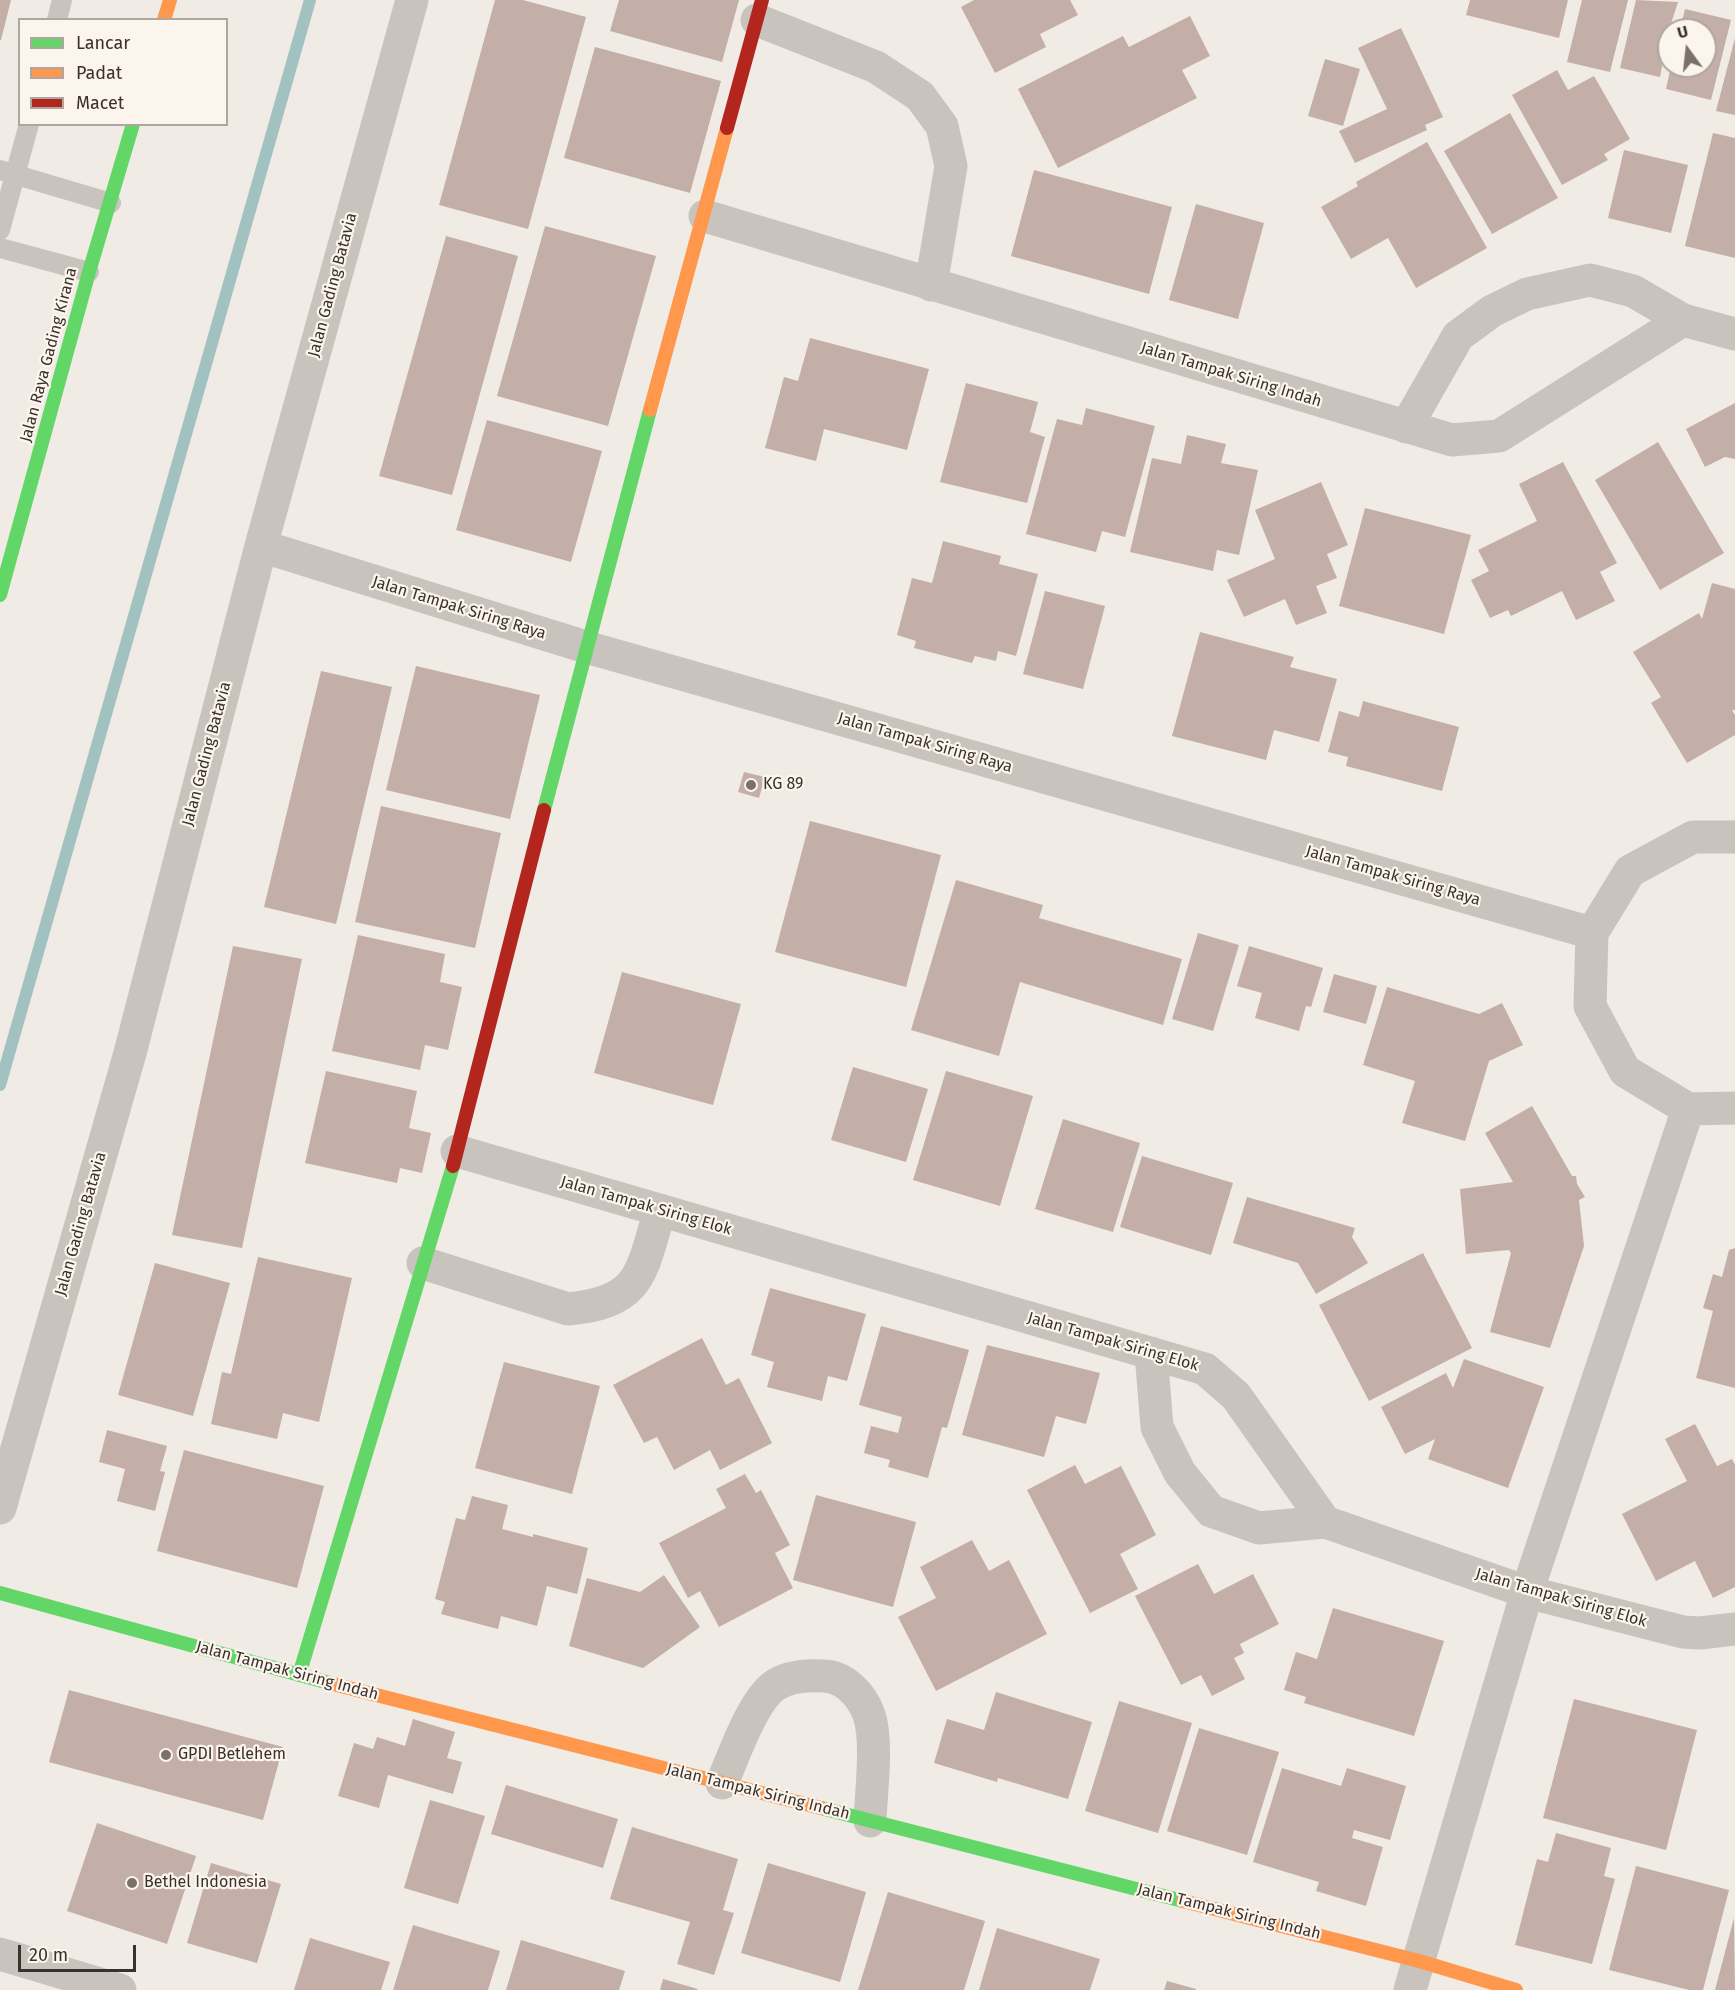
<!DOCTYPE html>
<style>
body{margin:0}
#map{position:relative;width:1735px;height:1990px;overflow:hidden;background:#f0ebe5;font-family:"Fira Sans",sans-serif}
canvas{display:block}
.legend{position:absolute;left:18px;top:18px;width:210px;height:108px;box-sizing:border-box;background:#fbf5ee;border:2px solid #aea6a0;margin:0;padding:8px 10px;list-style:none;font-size:18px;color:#3b302b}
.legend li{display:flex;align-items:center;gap:12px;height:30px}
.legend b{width:30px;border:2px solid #aea6a0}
.north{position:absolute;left:1657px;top:18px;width:60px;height:60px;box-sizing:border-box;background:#fbf5ee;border:2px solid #aea6a0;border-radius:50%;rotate:345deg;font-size:16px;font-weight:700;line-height:24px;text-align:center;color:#3b302b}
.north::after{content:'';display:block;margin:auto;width:21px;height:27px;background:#7a716c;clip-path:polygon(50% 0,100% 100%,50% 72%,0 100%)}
.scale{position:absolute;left:18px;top:1945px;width:118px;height:27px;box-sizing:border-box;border:3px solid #3b302b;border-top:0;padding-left:8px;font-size:18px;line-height:21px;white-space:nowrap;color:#3b302b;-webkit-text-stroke:4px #fbf5ee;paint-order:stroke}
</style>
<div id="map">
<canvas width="1735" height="1990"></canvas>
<ul class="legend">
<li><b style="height:8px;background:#63d668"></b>Lancar</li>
<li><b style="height:8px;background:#ff974d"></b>Padat</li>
<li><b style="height:8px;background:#b3261e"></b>Macet</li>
</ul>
<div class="north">U</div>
<div class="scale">20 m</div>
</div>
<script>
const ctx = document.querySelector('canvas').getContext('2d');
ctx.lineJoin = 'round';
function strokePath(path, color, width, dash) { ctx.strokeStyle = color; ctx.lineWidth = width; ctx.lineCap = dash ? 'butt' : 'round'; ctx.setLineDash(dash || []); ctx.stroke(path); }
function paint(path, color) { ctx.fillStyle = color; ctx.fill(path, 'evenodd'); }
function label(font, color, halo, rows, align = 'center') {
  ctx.font = font + ' "Fira Sans",sans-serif'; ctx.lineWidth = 4.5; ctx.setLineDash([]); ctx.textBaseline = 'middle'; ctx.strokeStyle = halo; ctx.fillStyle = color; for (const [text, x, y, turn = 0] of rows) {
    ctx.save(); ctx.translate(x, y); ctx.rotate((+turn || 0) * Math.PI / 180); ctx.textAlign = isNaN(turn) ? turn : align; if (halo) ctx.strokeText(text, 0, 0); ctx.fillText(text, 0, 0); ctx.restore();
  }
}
strokePath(new Path2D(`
 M0,1085L310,0`), '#a1c2c1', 12);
paint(new Path2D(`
 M0,0H11L1,40H0Z
 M495,0H523L586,17L528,229L439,205Z
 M619,0H739L722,62L610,31Z
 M974,0H1070L1078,15L1040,34L1046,47L995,73L961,7Z
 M1470,0H1568L1559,38L1466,15Z
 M1582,0H1628L1610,72L1567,62Z
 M1636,0L1678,2L1669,30L1660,77L1620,68Z
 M1685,9L1731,20L1711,100L1666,89L1671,66H1705V30H1680Z
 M1190,16L1210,56L1182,70L1197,98L1058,168L1018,89L1123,36L1129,47Z
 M1401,28L1443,117L1425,125L1427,130L1355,163L1339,131L1387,109L1358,48Z
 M1735,38V115L1716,111Z
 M595,47L721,81L690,193L564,158Z
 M1325,59L1360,69L1343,126L1308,116Z
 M1557,70L1568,90L1594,76L1630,139L1604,154L1608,160L1562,185L1512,95Z
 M1510,113L1558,198L1492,234L1444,151Z
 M1713,133L1735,138V258L1685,246Z
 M1427,142L1487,248L1416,288L1388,238L1351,259L1321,207L1358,186L1356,182Z
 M1624,150L1688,165L1671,233L1608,218Z
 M1034,170L1172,207L1149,294L1011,256Z
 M1196,204L1264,223L1238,319L1169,300Z
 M545,226L656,256L608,426L497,396Z
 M446,236L518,256L452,495L379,476Z
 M810,338L929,369L907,450L824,429L816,461L765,448L784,377L798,381Z
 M966,383L1038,402L1030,432L1045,437L1027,503L940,482Z
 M1735,403V459L1725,457L1705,467L1686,429Z
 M1086,408L1155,426L1125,537L1102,531L1096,552L1026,534L1057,419L1082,425Z
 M487,420L602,451L571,562L456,530Z
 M1187,435L1226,444L1221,463L1258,470L1239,555L1217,550L1213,571L1130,552L1152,458L1181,464Z
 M1658,442L1724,553L1660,590L1595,480Z
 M1563,462L1617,563L1600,572L1615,601L1576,620L1562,591L1511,616L1508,610L1490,618L1471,580L1489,571L1478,550L1537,521L1519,484Z
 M1321,482L1348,545L1327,554L1337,578L1316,586L1327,613L1296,625L1285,599L1244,617L1227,580L1275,559L1255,510Z
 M1365,508L1471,535L1444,634L1339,606Z
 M943,541L1001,556L999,564L1038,574L1016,656L998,651L996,661L975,656L972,663L914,648L916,641L897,635L912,578L932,583Z
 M1712,583L1735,589V710H1732L1735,715V735L1687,763L1651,703L1661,697L1633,652L1699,613L1702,619Z
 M1045,591L1105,606L1083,689L1023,674Z
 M1200,632L1294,657L1290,667L1337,679L1319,742L1274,730L1266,760L1172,736Z
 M416,666L540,695L510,819L386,790Z
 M321,671L392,687L336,924L264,907Z
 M1363,701L1459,727L1442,791L1346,766L1348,757L1328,752L1339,711L1359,717Z
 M744,772L765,777L759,798L738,792Z
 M381,806L501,833L475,948L355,922Z
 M810,821L941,855L906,987L775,952Z
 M956,880L1043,905L1039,918L1182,959L1163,1025L1020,982L999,1056L911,1030Z
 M1198,933L1239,945L1213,1031L1172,1019Z
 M358,935L445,954L440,982L462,987L448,1050L425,1045L420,1070L332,1051Z
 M233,946L302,959L242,1248L172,1235Z
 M1249,946L1323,968L1311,1007L1306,1006L1299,1031L1255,1018L1262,993L1237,986Z
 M622,972L741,1004L713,1105L594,1073Z
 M1334,974L1377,986L1366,1024L1323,1012Z
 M1387,987L1479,1014L1502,1003L1523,1045L1489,1061L1465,1141L1402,1123L1415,1081L1363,1065Z
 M853,1067L928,1089L906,1162L831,1140Z
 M326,1071L417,1091L409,1128L431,1133L422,1173L400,1168L397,1183L305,1163Z
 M946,1071L1033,1096L1000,1206L913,1180Z
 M1532,1106L1572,1176H1576L1577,1184L1585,1197L1579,1200L1584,1246L1550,1348L1490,1332L1511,1253L1509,1250L1466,1254L1460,1189L1513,1182L1485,1133Z
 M1063,1119L1140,1143L1113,1232L1035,1209Z
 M1142,1156L1233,1183L1211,1255L1120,1227Z
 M1247,1197L1355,1228L1352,1237L1368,1263L1316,1294L1298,1263L1233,1243Z
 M1735,1248V1388L1696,1378L1713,1311L1703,1308L1713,1274L1722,1277L1729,1250Z
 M1423,1253L1472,1348L1369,1401L1319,1305Z
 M258,1257L352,1278L319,1422L283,1413L277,1439L211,1424L222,1372L231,1374Z
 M155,1263L230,1283L193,1416L118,1395Z
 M770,1288L866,1314L847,1381L828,1376L822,1401L767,1387L774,1362L751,1355Z
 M881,1326L969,1350L947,1428L942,1427L928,1478L888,1467L890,1460L864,1453L871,1426L898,1433L902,1417L859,1405Z
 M702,1338L726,1385L739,1378L772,1443L720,1470L710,1450L674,1470L657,1437L644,1443L613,1385Z
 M987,1345L1100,1373L1086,1424L1056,1416L1044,1457L962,1435Z
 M1464,1359L1544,1387L1508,1488L1428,1459L1435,1439L1405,1454L1381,1407L1446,1373L1453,1388Z
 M504,1362L600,1386L572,1494L475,1468Z
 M1695,1424L1717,1466L1732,1459L1735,1465V1587L1713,1598L1695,1561L1656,1581L1622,1514L1687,1481L1665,1439Z
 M107,1430L167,1446L160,1471L165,1472L155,1511L117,1501L125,1469L99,1462Z
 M184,1450L324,1486L297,1588L157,1551Z
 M1075,1465L1085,1484L1121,1466L1156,1535L1120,1554L1138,1589L1090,1613L1027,1490Z
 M745,1474L756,1493L761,1490L790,1545L775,1553L793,1588L719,1627L700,1591L688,1598L659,1543L726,1508L716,1489Z
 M816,1495L916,1522L893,1607L793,1580Z
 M472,1496L508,1505L502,1529L533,1537V1534L588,1548L577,1594L547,1586L537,1626L501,1616L498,1629L441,1614L445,1602L435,1599L456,1518L465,1520Z
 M972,1540L989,1571L1009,1560L1047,1634L936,1691L898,1617L936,1598L920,1567Z
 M1198,1564L1214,1594L1253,1574L1279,1624L1240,1644L1244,1653L1234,1658L1245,1679L1212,1696L1201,1675L1181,1685L1135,1596Z
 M664,1575L700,1627L643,1668L569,1646L587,1578L640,1592Z
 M1333,1608L1444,1641L1414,1736L1304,1703L1306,1697L1284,1690L1296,1652L1317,1659Z
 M69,1690L283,1747L263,1820L49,1762Z
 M996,1692L1092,1722L1068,1799L998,1778L997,1782L934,1763L947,1719L984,1730Z
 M1574,1699L1697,1730L1666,1850L1543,1818Z
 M1119,1701L1192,1723L1158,1833L1085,1811Z
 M413,1719L455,1732L447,1758L462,1762L453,1794L388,1775L379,1808L338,1796L354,1743L373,1749L377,1737L405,1746Z
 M1199,1728L1279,1752L1247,1855L1167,1831Z
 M1282,1768L1341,1786L1347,1768L1406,1786L1390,1840L1354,1830L1352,1838L1383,1847L1366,1906L1316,1891L1319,1882L1253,1862Z
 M506,1785L618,1819L603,1868L491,1834Z
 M430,1800L485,1816L458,1904L404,1888Z
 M97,1823L196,1856L167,1944L67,1911Z
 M632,1827L738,1859L723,1910L734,1913L714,1975L677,1964L690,1922L610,1899Z
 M1556,1833L1611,1848L1604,1876L1615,1879L1592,1964L1515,1945L1537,1859L1548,1862Z
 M211,1863L281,1884L257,1963L187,1943Z
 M768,1863L866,1892L840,1982L741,1953Z
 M1636,1866L1729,1890L1703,1990H1689L1609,1970Z
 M888,1892L985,1921L964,1990H858Z
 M1734,1918L1735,1990H1715Z
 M413,1925L500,1951L488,1990H393Z
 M997,1928L1100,1959L1090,1990H979Z
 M310,1938L390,1962L381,1990H294Z
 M521,1940L625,1971L619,1990H506Z
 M663,1979L698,1989L697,1990H660Z
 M1167,1981L1196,1989V1990H1164Z`), '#c3afa7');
strokePath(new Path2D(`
 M57,20L62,0
 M0,170L111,203
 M0,230L29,124
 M0,248L89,272`), '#c9c3be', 20);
strokePath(new Path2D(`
 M757,20L876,67L920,96L942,126L951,166L931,285
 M705,216L1452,440L1499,436L1683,320L1735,334
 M1406,427L1458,336L1492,311L1527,294L1590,280L1633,291L1683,320
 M261,546L586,647L1592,933
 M1735,837H1693L1630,871L1592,933L1590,1006L1625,1071L1688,1109L1735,1108
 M457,1151L1205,1369L1236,1396L1325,1522L1527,1592L1683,1632L1700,1633L1735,1629
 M423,1263L568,1309C642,1302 641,1273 660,1210
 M1151,1353L1157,1427L1180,1473L1211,1511L1259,1528L1325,1522
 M0,1508L130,1053L261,546L412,0
 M722,1783C733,1758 752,1702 774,1686C788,1676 806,1675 823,1676C844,1676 862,1695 869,1715C878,1740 871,1793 870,1821
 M0,1954L120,1990
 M1410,1990L1527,1592L1688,1109`), '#c9c3be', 33);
strokePath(new Path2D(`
 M0,595L89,272L133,124
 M544,810L650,410
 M0,1593L333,1684
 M299,1675L453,1166
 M821,1808L1183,1901`), '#63d668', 14);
strokePath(new Path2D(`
 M164,20L170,0
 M650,410L727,128
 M333,1684L821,1808
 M1183,1901L1419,1961L1516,1990`), '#ff974d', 14);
strokePath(new Path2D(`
 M727,128L762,0
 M453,1166L544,810`), '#b3261e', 14);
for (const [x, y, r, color] of [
 [751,785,6,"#7a716c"],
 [166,1755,6,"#7a716c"],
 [132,1883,6,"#7a716c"]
]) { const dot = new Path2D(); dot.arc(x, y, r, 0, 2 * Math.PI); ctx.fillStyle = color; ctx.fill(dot); strokePath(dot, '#fbf5ee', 2); }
label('16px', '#3b302b', '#fbf5ee', [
 ["Jalan Gading Batavia",333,285,-75],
 ["Jalan Raya Gading Kirana",49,355,-75],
 ["Jalan Tampak Siring Indah",1231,375,17],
 ["Jalan Tampak Siring Raya",459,608,17],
 ["Jalan Tampak Siring Raya",925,743,16],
 ["Jalan Gading Batavia",207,754,-75],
 ["Jalan Tampak Siring Raya",1393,876,16],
 ["Jalan Tampak Siring Elok",646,1206,16],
 ["Jalan Gading Batavia",81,1224,-74],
 ["Jalan Tampak Siring Elok",1113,1342,16],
 ["Jalan Tampak Siring Elok",1561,1598,16],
 ["Jalan Tampak Siring Indah",287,1671,15],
 ["Jalan Tampak Siring Indah",758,1792,14],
 ["Jalan Tampak Siring Indah",1229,1912,14]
]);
label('16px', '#3b302b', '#fbf5ee', [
 ["KG 89",763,785],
 ["GPDI Betlehem",178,1755],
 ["Bethel Indonesia",144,1883]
], 'left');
</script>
